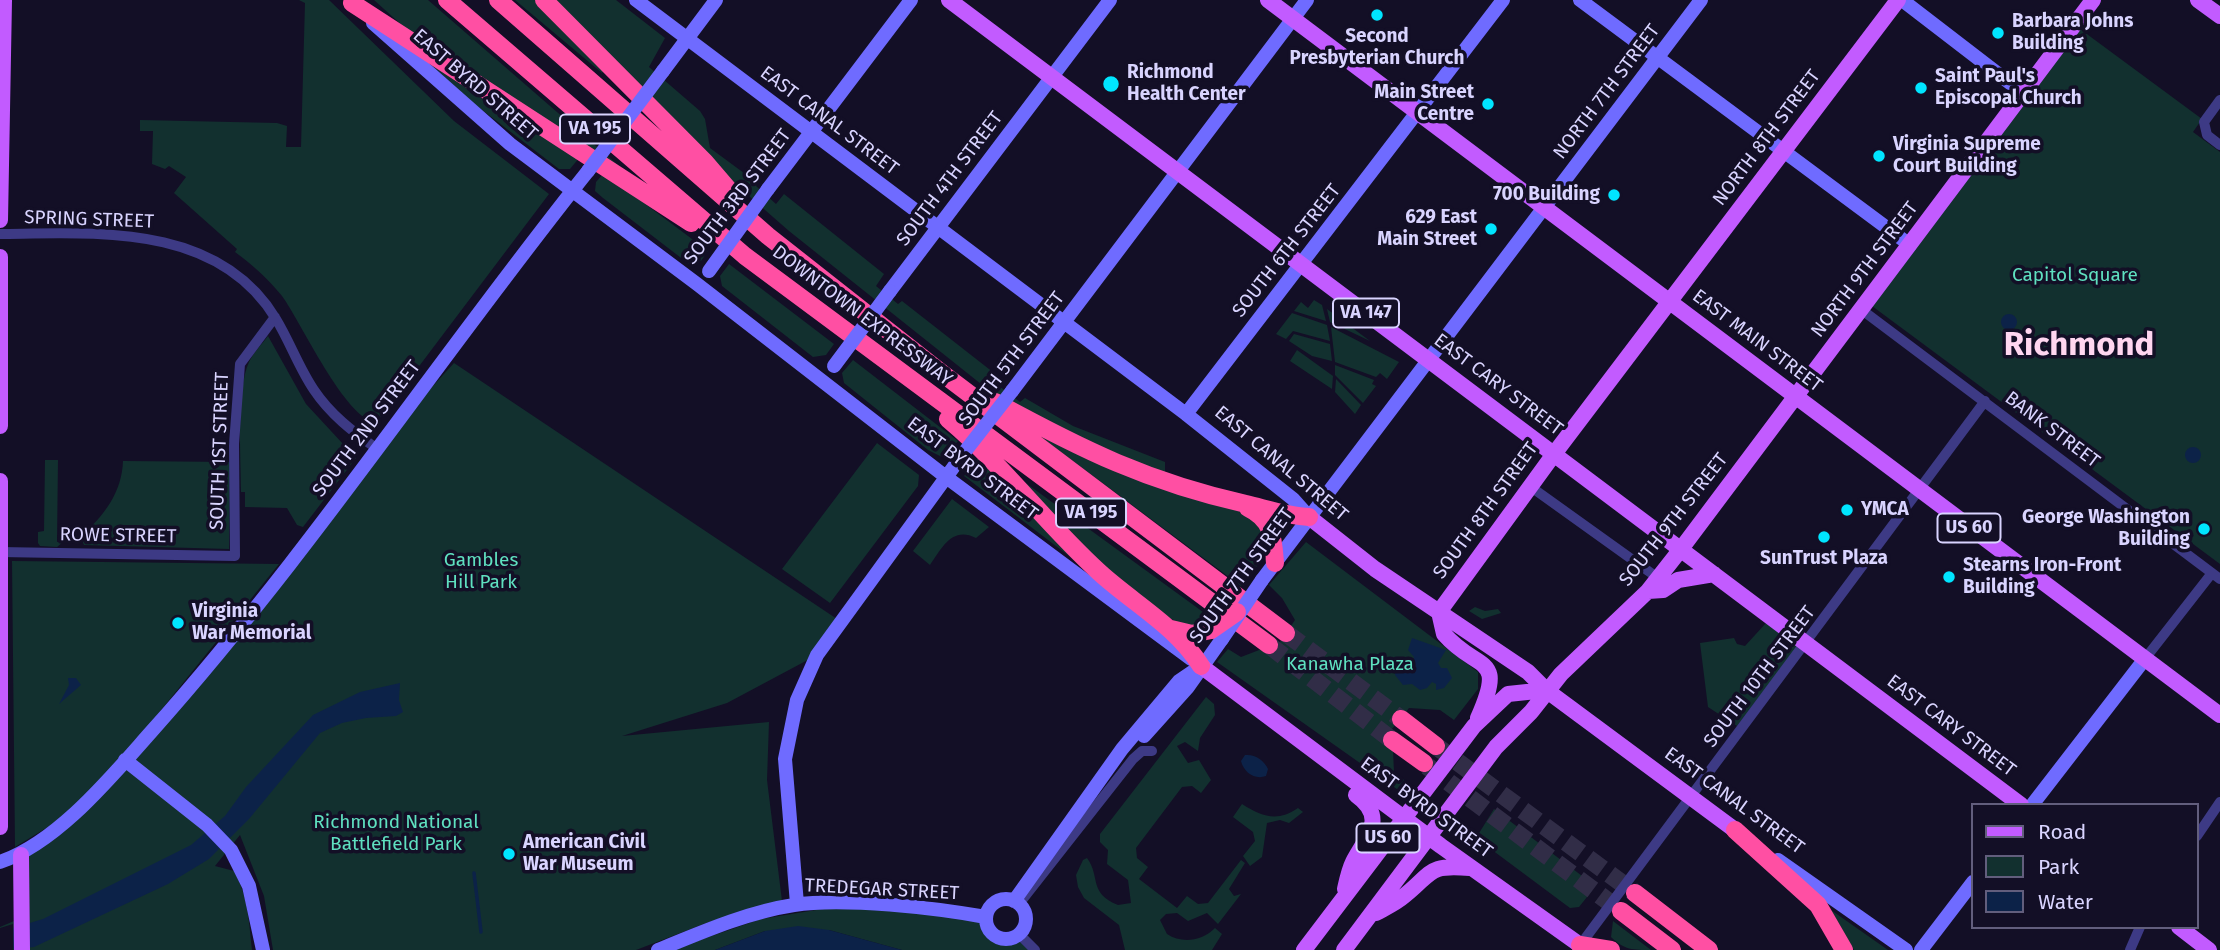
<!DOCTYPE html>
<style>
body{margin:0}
#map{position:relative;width:2220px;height:950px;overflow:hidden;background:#130f26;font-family:"Fira Sans",sans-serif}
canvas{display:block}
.legend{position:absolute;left:1971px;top:803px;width:228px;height:126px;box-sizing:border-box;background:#130f26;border:2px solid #625e7d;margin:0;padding:9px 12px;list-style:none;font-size:21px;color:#d9d4ff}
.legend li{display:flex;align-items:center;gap:14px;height:35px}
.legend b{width:35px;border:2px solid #625e7d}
</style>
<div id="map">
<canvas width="2220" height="950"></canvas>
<ul class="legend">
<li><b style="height:9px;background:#c25bff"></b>Road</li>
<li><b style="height:19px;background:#12302f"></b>Park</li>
<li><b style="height:19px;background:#0c2248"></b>Water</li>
</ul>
</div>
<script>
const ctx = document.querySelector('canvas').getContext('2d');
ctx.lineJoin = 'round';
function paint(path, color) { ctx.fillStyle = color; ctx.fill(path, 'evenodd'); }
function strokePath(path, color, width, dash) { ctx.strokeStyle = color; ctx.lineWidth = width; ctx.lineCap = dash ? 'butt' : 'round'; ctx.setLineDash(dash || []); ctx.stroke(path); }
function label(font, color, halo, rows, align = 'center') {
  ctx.font = font + ' "Fira Sans",sans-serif'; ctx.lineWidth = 7; ctx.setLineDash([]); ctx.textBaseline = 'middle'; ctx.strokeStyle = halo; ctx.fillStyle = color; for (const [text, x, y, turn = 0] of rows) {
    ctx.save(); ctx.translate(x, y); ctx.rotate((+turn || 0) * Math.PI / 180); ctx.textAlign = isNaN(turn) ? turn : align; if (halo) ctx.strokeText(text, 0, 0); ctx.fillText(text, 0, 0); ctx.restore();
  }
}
paint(new Path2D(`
 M299,0H329L454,121L549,194L377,422C347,423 300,320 282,296C268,279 253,265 235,252L237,249L174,193L186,177L169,166L165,169L152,164L153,131H140V120L277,123L287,126L286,147H301L305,3Z
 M374,0H428L641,185L415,37Z
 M515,0H537L604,70L602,73Z
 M554,0H616L665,38L649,67L700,111L705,119L710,148L748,176L752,172L760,180L756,186L776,204L784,194L884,274L876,286L898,304L902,301L1003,380L999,386L1020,402L1025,398L1073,426L1165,462V474L1038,420L981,384L789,231L733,182Z
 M2080,29L2202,119L2193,132L2220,152V564L1872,306Z
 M427,61L579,158L570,169H559L473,103Z
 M604,173L708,251L701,261L689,264L603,198L595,191L596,182Z
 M729,264L834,344L826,355L813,357L722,286L720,276Z
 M1314,300L1322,305L1326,321L1294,311L1301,302L1308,308Z
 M1327,309L1370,341L1330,322Z
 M1292,313L1327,325L1330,341L1293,331L1286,339L1276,334Z
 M1331,327L1399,362L1387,379L1380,373L1376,377L1335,362Z
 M1294,334L1330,344L1332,361L1312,356L1289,341Z
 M268,336L306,404L356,458L303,527L297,525L287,508L245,507V492H241C241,459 236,390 249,362C253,353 262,344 268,336Z
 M1297,350L1333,376L1332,389L1290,361Z
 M853,360L958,441L944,458L928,450L844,383L842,373Z
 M454,363L840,621L817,655L727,703L622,736L769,722L767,780L782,901L709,922L636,950H273L264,896L240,835L215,866L234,871C248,896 249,922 252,950H0V927L21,918V855L115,771L376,448Z
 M1335,365L1374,380L1372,384L1376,386L1363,403L1335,375Z
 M1336,379L1361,405L1355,414L1335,392Z
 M1022,423L1258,518C1269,557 1266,555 1241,586Z
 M877,443L919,475L918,486L830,603L782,569Z
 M979,457L1094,575L964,476Z
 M45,460H58L57,542H63L57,547L40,546L38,543V532L44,531Z
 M123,461L230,462L229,549L84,545L80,536C104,517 122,492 123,461Z
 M1012,473L1214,620C1210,622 1203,627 1199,627C1158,633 1042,504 1012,473Z
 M952,499L989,527L976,538C952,526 942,548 930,565L913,551Z
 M1306,542L1478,672V689L1454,720L1440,710L1409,708L1392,729L1394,772L1408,783L1401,792L1217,662L1228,649L1241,657L1280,642L1295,620L1282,598L1269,585Z
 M12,561L279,564L124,756L61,819L15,847Z
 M1475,607L1485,611L1498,609L1501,613L1482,619L1469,611Z
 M1766,623L1798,646L1737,726L1708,707L1700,643L1734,638L1737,644L1745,646Z
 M1206,697L1214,704L1215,715L1200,738L1198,751L1185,742L1177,746L1188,763L1199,760L1211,780L1201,793L1192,786L1182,787L1136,848L1137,858L1148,867L1139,879L1177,908L1187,896L1198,904L1208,903L1241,860L1245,863L1229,889L1234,896L1241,894L1218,924L1207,913L1188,921L1177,913L1166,914L1160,920L1167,934C1182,944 1202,941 1215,928L1222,934L1212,950H1125L1119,925L1084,898L1078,887L1076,875L1083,860L1087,858C1101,877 1088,893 1118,905L1131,903L1128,880L1107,864L1108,850L1100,842V834Z
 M1242,804C1262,817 1278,822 1298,808L1303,812L1289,823L1280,820L1267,823L1262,857L1250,866L1243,856L1255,841L1253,832L1233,817Z
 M1494,809L1590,882L1591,892L1579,907L1570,908L1476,838Z
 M853,904L986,920L989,930L997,937L1016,936L1035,950H902L829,930L765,931L715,950H671L761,919Z
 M1831,910L1888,950H1854Z
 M1613,921L1651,950C1633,950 1624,950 1611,937Z`), '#12302f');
paint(new Path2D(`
 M2001 322a8 8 0 1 1 16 0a8 8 0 1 1-16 0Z
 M2185 455a8 8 0 1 1 16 0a8 8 0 1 1-16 0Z
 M1412,638L1446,650L1438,663L1441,668H1447L1452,678L1444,688L1436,690V684L1432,682L1427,688L1420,690L1412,684L1403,685L1395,675L1396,657L1411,663L1414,657L1408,650Z
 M68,678H76L81,685L59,704L69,685Z
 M400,683L399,700L403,712L396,716L366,718L342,723L320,733L249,819L209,859L168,884L34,947L0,950V932L43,919L191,845L225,816L246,787L313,715L360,692Z
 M1245,755C1255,754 1264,760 1268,769L1266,776C1255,780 1244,773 1241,761Z
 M798,926L829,930L902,950H715L765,931Z`), '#0c2248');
paint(new Path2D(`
 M13,924V950H0V928Z`), '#130f26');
strokePath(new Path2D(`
 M474,873L481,932`), '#0c2248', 3.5);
strokePath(new Path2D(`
 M1286,633L1401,719
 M1269,645L1392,740
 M1436,746L1635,893
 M1427,766L1621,911`), '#312d47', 18, [18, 9]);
strokePath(new Path2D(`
 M2220,100L2204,122L2207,135L2220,145
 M0,234C97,233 218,223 276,319C290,342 299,368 314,390C330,414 353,432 376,448
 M1862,310L2220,579
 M1531,487L1658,578
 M0,552L235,556L234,444L240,364L275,317
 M2144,660L2212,573
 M2197,836L2220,802
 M1019,904L1133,759L1142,751H1152
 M1019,934L1035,950
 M1578,948L1985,401
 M2130,950L2140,927`), '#3d3a85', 10);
strokePath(new Path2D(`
 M636,0L1186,414L1293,499L1309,517
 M1580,0L1910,245
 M1902,0L2023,93
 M373,23L510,144L697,284L946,477L1191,659
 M663,71L716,0
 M768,189L911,0
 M890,291L1110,0
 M1012,391L1307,0
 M1186,414L1503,0
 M1262,580L1701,0
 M1144,736L1188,687L1222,639
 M125,760L207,825L231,850L249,886L263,950
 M2032,805L2144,660
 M1778,860L1906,950
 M0,862C58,842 111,777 151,732C309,555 440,356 588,171
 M986 919a20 20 0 1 1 40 0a20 20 0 1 1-40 0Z
 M1014,901L1122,749L1179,681L1201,666
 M797,904L785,759L797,700L817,655L963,454
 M658,950C702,932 748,912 794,905C843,897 936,908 986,917
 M1921,950L1973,882`), '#6f6bff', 14);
strokePath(new Path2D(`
 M949,0L2021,805
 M1268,0L2220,715
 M2198,0L2220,16
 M0,220L4,0
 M0,257V426
 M0,481V827
 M1309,517L1375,569L1528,672L1546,690L1735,830
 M1648,591L1663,590L1678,580L1714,574
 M1439,612L1554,454L1898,0
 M1439,612L1444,634C1478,673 1507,653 1478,718
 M1201,666L1441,846L1580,945
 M21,855L22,950
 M1345,889C1347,880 1349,870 1353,862C1366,837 1388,818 1356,795
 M1376,913C1385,908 1396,903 1404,896C1433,873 1427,864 1470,868
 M2179,927L2209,950
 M1304,950L1474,726L1508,694L1546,690
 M1344,950L1496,747L1531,712L1561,674L1648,591L1681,549L2093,0`), '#c25bff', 16);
strokePath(new Path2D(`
 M447,0L745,256L1269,645
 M498,0L768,236L943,374L1286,633
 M544,0L705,162L729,190
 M352,3L691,223
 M995,402C1083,450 1148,482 1246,504C1267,509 1287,516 1309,517
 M948,419C1003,465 1046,524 1099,572C1134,604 1175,625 1201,666
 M1248,508C1273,520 1273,538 1275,563
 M1171,629L1192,634L1211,630
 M1401,719L1436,746
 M1392,740L1424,763
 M1735,830L1818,905L1844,950
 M1635,893L1709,950
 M1621,911L1672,950
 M1580,945L1611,950`), '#ff4fa3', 18);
strokePath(new Path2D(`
 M588,171L663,71
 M709,271L768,189
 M834,366L890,291
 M963,454L1012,391
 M1222,639L1262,580`), '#6f6bff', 14);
strokePath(new Path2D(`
 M1211,630L1237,612`), '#ff4fa3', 18);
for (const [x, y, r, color] of [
 [1377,15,7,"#00e5ff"],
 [1998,33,7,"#00e5ff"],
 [1111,84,9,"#00e5ff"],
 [1921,88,7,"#00e5ff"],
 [1488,104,7,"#00e5ff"],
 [1879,156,7,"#00e5ff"],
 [1614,195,7,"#00e5ff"],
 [1491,229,7,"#00e5ff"],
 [1847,510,7,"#00e5ff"],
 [2204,529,7,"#00e5ff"],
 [1824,537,7,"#00e5ff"],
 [1949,577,7,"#00e5ff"],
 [178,623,7,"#00e5ff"],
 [509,854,7,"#00e5ff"]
]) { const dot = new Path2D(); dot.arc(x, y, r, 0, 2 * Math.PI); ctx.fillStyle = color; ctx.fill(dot); strokePath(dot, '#130f26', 2.5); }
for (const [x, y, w] of [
 [595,129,70],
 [1366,313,66],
 [1091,513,70],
 [1969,528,63],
 [1388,838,63]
]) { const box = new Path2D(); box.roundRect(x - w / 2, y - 14.5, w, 29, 5); ctx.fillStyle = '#130f26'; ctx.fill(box); strokePath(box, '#d9d4ff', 2); }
label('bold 18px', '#d9d4ff', null, [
 ["VA 195",595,129],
 ["VA 147",1366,313],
 ["VA 195",1091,513],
 ["US 60",1969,528],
 ["US 60",1388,838]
]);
label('bold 19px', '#d9d4ff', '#130f26', [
 ["Barbara Johns",2012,22],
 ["Building",2012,44],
 ["Second",1377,37,"center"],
 ["Presbyterian Church",1377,59,"center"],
 ["Richmond",1127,73],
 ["Health Center",1127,95],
 ["Saint Paul's",1935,77],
 ["Episcopal Church",1935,99],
 ["Main Street",1474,93,"right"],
 ["Centre",1474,115,"right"],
 ["Virginia Supreme",1893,145],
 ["Court Building",1893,167],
 ["700 Building",1600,195,"right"],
 ["629 East",1477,218,"right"],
 ["Main Street",1477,240,"right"],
 ["YMCA",1861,510],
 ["George Washington",2190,518,"right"],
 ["Building",2190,540,"right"],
 ["SunTrust Plaza",1824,559,"center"],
 ["Stearns Iron-Front",1963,566],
 ["Building",1963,588],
 ["Virginia",192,612],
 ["War Memorial",192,634],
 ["American Civil",523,843],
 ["War Museum",523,865]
], 'left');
label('19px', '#d9d4ff', '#130f26', [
 ["EAST BYRD STREET",475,85,41],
 ["NORTH 7TH STREET",1607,92,-53],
 ["EAST CANAL STREET",829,121,37],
 ["NORTH 8TH STREET",1767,138,-53],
 ["SOUTH 4TH STREET",950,179,-53],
 ["SOUTH 3RD STREET",738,197,-53],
 ["SPRING STREET",89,220,2],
 ["SOUTH 6TH STREET",1287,251,-52],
 ["NORTH 9TH STREET",1865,270,-53],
 ["DOWNTOWN EXPRESSWAY",862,316,37],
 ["EAST MAIN STREET",1757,341,37],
 ["SOUTH 5TH STREET",1012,359,-53],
 ["EAST CARY STREET",1498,385,37],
 ["SOUTH 2ND STREET",367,429,-53],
 ["BANK STREET",2052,430,37],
 ["SOUTH 1ST STREET",220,451,-88],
 ["EAST CANAL STREET",1281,464,40],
 ["EAST BYRD STREET",972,469,37],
 ["SOUTH 8TH STREET",1486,511,-54],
 ["SOUTH 9TH STREET",1674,520,-52],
 ["ROWE STREET",118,536,1],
 ["SOUTH 7TH STREET",1242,576,-54],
 ["SOUTH 10TH STREET",1760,677,-53],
 ["EAST CARY STREET",1951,726,37],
 ["EAST CANAL STREET",1734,801,36],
 ["EAST BYRD STREET",1426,808,36],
 ["TREDEGAR STREET",882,890,3]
]);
label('19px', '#5fe0c0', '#130f26', [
 ["Capitol Square",2075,276],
 ["Gambles",481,561],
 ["Hill Park",481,583],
 ["Kanawha Plaza",1350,665],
 ["Richmond National",396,823],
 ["Battlefield Park",396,845]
]);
label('bold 33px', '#ffd6f0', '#130f26', [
 ["Richmond",2079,346]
]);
</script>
